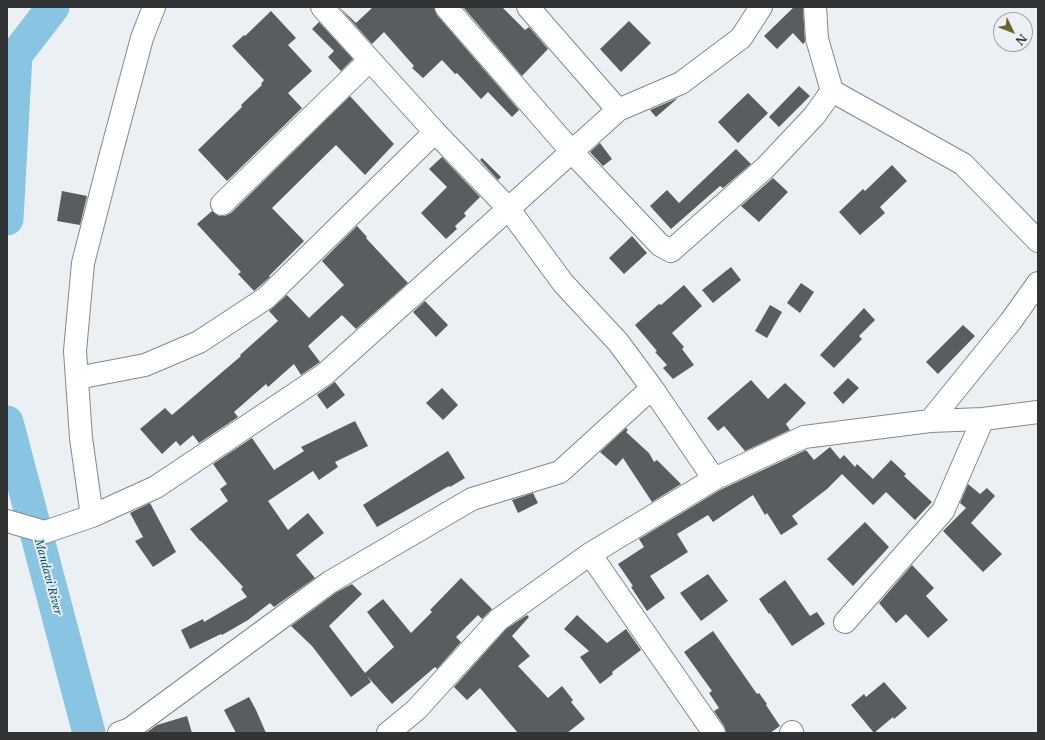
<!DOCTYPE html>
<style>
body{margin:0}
#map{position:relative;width:1045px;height:740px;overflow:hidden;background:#ebf0f4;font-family:"Libre Baskerville",serif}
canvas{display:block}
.frame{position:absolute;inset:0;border:8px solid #313334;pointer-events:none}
.north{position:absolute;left:993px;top:12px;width:40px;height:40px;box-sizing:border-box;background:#ebf0f4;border:1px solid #a1a4a7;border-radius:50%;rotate:133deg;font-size:11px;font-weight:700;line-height:16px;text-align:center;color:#313334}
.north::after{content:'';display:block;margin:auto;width:14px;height:18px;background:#696430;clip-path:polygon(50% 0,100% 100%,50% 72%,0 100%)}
</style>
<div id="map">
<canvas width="1045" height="740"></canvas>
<div class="frame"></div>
<div class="north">N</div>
</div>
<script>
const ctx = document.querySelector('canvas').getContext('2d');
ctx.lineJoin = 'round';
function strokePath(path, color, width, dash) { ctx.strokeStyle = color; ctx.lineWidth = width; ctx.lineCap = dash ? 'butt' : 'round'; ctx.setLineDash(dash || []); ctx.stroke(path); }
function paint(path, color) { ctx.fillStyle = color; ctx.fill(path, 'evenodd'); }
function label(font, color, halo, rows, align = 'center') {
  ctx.font = font + ' "Libre Baskerville",serif'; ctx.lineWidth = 4; ctx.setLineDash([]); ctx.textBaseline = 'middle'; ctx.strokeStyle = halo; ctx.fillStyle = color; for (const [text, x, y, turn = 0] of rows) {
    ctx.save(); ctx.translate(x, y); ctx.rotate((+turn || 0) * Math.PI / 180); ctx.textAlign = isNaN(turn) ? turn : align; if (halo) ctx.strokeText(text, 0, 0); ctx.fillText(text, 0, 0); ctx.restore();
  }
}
strokePath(new Path2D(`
 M7,219L16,55L53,7
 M7,422L89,733`), '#89c4e3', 33);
paint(new Path2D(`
 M339,7L356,23L373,7H434L437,15L519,110L512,117L488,92L481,99L457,73L455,74L442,60L423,78L412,68L414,66L384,32L372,44Z
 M463,7H502L525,30L529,27L548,49L522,76Z
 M794,7H803L805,42L803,44L793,33L777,49L764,36Z
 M271,11L296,38L288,45L312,71L288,93L302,108L227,181L198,150L242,107L241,105L262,85L261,84L264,80L232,46L244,35L245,36Z
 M629,21L651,43L621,72L600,49Z
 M319,22L353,59L341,71L328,57L334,51L312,29Z
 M799,86L810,96L779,127L769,117Z
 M748,93L768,113L738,143L718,122Z
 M350,96L394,144L365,175L336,145L272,208L304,241L269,276L270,277L254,291L238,274L241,272L197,224L212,211L219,216H225L231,213Z
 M678,98L656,117L650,110Z
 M600,143L612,159L603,166L590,152Z
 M736,149L751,164L723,188L720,186L671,229L650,206L667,190L679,203Z
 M442,157L480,197L464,213L466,216L455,226L457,229L446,239L421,213L447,187L429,169Z
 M482,158L501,177L498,180L480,160Z
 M892,165L907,181L880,207L885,213L860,235L839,212L863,189L865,191Z
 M773,178L788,192L759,222L741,206Z
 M62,191L87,196L80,225L57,221Z
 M357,226L367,237L366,238L378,251L408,283L356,329L342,315L308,346L320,362L317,364L301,375L294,364L268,387L266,384L234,412L238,417L199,443L193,435L180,446L176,441L162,454L140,429L165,408L172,415L241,356L240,355L278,321L269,311L287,295L309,318L344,285L322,261Z
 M632,236L647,253L624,274L609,258Z
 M731,267L741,280L713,303L702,290Z
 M801,283L814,292L800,313L787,303Z
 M684,285L702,306L672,333L684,347L682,349L694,365L673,379L663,368L667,365L655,352L657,351L635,325L659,304L661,305Z
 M425,301L448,325L436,337L413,312Z
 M770,305L782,312L767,338L755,331Z
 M864,308L875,320L859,336L862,339L834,368L820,355Z
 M963,325L975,336L938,374L926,362Z
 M848,378L859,388L843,404L833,393Z
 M751,380L768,399L785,383L806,403L786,424L790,430L745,451L724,426L718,431L707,418Z
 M335,382L345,395L327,409L317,395Z
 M442,388L458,405L443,420L426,403Z
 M355,421L368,446L335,462L338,467L319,480L313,471L268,501L288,530L308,513L324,533L296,555L315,578L274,607L270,603L248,620L222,635L221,634L190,649L181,630L203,619L204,622L247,597L241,589L243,587L201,541H200L190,529L228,501L220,489L227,484L213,464L252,438L274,470L304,451L301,447Z
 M626,428L628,430L626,432L649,453L654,462L657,460L681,484L652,502L623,458L616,466L600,452Z
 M830,447L840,459L844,455L855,467L857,464L873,479L891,460L906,474L904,476L932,502L915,520L886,492L873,505L842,474L827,489L792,516L798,524L781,535L767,513L765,515L753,495L713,522L708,515L677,534L688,552L650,576L665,598L647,611L631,587L633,586L618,564L644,547L639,539L720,490L806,450L814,460Z
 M448,451L465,478L450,487L449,486L377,527L363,505Z
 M968,484L980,494L987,488L995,496L971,523L1002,554L983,572L943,531L966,508L960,503Z
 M533,493L538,503L518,513L512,500Z
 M150,503L176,552L153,567L135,541L143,537L130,513Z
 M865,522L889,547L853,586L827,559Z
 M912,565L934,588L926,596L948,620L928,638L906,614L896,623L879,603Z
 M708,574L728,601L701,621L680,593Z
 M461,578L492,609L482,619L478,615L456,637L461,642L437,669L435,667L392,704L367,676L371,682L351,697L312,646L291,626L337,592L352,584L362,594L329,626L365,673L394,647L367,612L383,599L411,633L432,612L430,610Z
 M785,580L810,616L817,612L825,624L792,646L770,613L769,614L759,599Z
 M527,615L529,617L512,636L530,656L518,666L548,698L562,686L573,700L571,702L585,719L567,733H518L480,688L467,700L454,687L506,629Z
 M577,615L607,643L626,629L641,650L612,672L613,674L600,684L580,657L589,651L564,629Z
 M713,631L757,694L759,693L767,704L766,705L780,726L770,733H726L724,726L714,711L719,708L709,693L712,691L684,652Z
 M884,682L907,708L894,719L893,717L874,733L851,705L864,694L866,697Z
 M249,697L256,710L266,733H236L224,710Z
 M187,716L192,733H146L157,725Z`), '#585d5f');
const minor = new Path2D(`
 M322,7L435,132L508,208L563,283L618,342L652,388L714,479
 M446,7L572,152L660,245L671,251L766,167L814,116L832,91
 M528,7L618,110
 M815,7L817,39L832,91L963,164L1038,241
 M222,204L370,60
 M77,378L145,365L199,342L266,298L435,132
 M930,421L1011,321L1038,283
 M92,516L81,438L75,351L83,263L111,154L142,38L154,7
 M7,521L45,532L92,516L156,487L325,374L618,110L681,83L741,38L761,7
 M590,554L714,733
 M845,622L943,511L983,419
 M119,733L130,729L330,582L472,499L560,472L652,388
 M388,733L416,710L498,620L590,554L714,479L804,437L930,421L983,419L1038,412
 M791,733L792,732`);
strokePath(minor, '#83888b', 24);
strokePath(minor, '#fff', 22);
label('italic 11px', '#035473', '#ebf0f4', [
 ["Mandavi River",48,577,75]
]);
</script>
